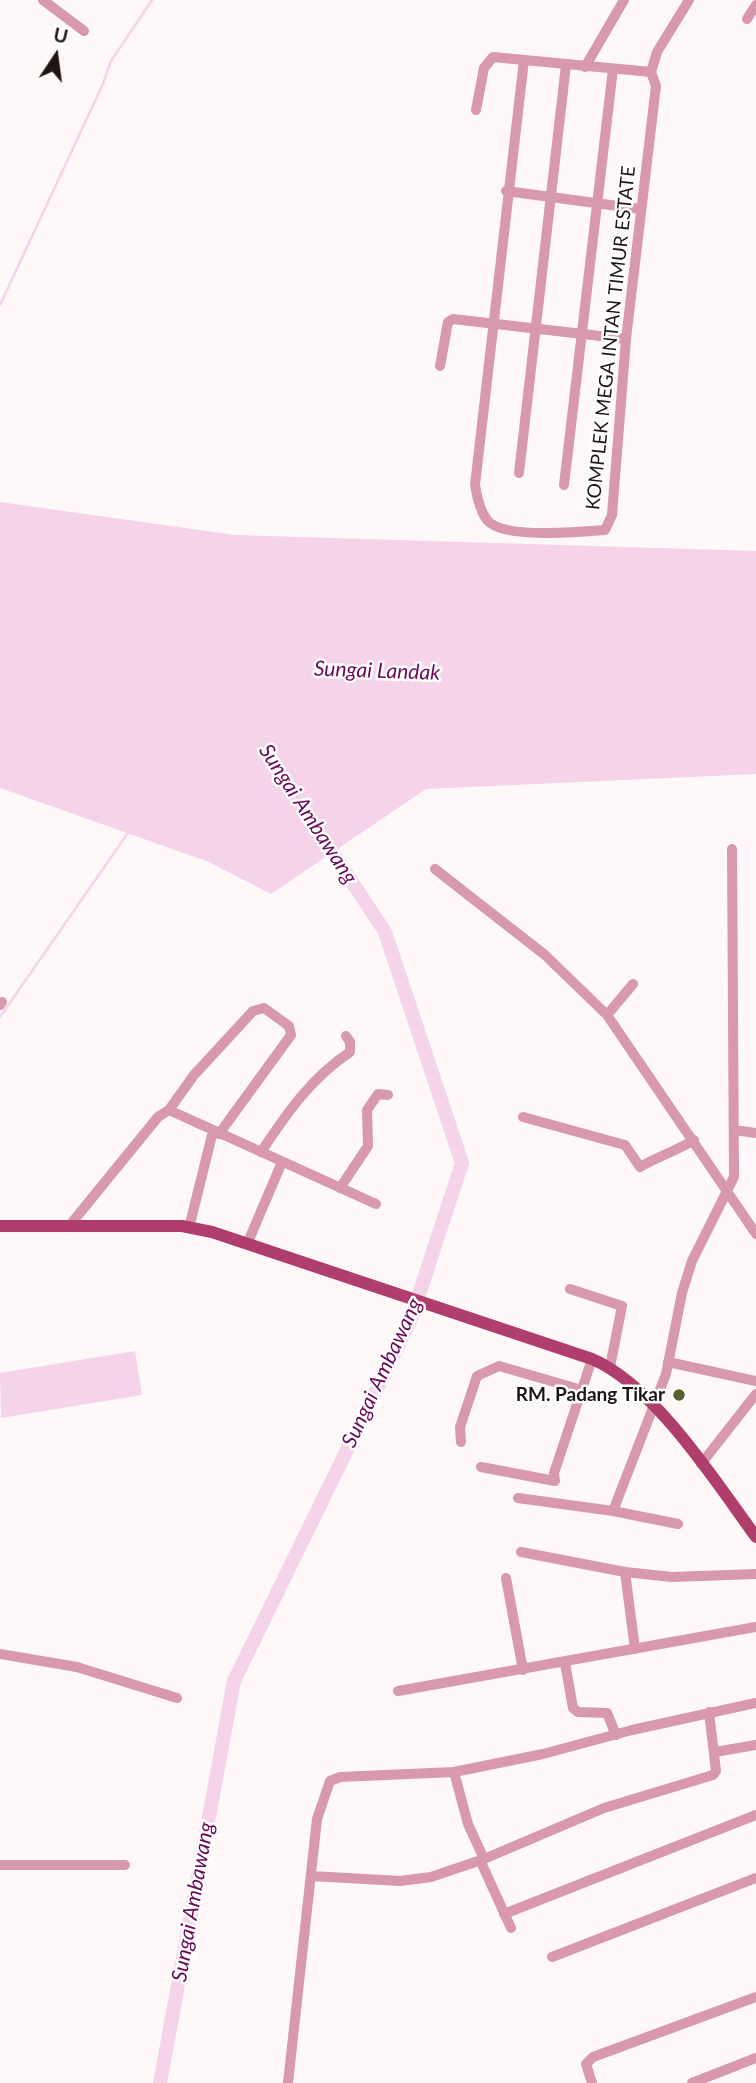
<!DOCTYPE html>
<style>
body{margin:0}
#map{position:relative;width:756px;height:2083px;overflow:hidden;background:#fef8f8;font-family:Lato,sans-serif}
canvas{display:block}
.north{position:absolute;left:21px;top:21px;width:70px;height:70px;-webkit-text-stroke:5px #fff;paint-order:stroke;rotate:13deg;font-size:19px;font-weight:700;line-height:28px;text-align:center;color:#1e1414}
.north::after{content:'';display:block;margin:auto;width:24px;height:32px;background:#1e1414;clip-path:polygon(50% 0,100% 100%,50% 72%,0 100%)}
</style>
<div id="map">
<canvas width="756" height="2083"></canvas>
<div class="north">U</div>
</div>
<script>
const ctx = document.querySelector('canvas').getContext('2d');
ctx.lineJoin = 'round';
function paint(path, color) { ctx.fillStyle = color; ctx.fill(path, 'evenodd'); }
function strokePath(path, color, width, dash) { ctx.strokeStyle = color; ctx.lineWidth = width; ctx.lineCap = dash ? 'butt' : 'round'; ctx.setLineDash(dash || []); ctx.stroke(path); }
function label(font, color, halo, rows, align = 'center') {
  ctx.font = font + ' Lato,sans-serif'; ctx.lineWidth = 5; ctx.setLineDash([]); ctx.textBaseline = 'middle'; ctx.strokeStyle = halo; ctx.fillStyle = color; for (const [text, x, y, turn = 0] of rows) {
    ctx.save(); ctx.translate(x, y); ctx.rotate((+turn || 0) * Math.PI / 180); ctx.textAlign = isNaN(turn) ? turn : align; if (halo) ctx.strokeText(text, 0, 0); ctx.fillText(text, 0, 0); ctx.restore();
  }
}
paint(new Path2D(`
 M0,502L235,535L756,551V774L426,789L271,894L209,862L0,788Z
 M135,1351L142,1395L1,1418L0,1373Z`), '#f5d3e9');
strokePath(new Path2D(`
 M0,305L103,84L111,61L152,0
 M0,1017L130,830`), '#f5d3e9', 2.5);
strokePath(new Path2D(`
 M160,2083L234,1681L411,1319L462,1163L385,932L323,838`), '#f5d3e9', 14);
strokePath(new Path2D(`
 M43,0L84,31
 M747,19L756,5
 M524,60L475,485C477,497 480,512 488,521C504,539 582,532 605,530L612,515L626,339L656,86L651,72
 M585,67L624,0
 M651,72L657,52L689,0
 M476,110L484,68L493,57L651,72
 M506,191L640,209
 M440,366L448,322L453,319L626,339
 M519,473L566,65
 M564,485L613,69
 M435,869L545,955L607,1015L756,1234
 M0,1005L2,1002
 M607,1015L633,984
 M169,1110L194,1075L253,1011L264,1008L289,1026L291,1035L219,1134
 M523,1117L625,1145L640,1167C659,1156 676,1151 694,1140
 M734,1130L756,1133
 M261,1152C287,1113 311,1078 350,1052V1042L346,1036
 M340,1188L368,1146L367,1110L378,1094L388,1095
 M70,1225L158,1117L169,1110L376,1204
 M189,1228L213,1131
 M248,1242L282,1162
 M570,1289L622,1306L610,1367
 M668,1362L756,1381
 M461,1442L460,1427L477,1376L499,1366L582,1390
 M701,1464L756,1394
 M481,1467L555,1481L554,1473L592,1359
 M518,1498L613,1511L666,1374L682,1293L692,1261L734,1177L732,849
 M613,1511L678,1524
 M521,1552L625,1572
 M506,1578L523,1670
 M635,1649L625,1572L672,1577L756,1574
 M0,1654L77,1667L177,1698
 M565,1663L573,1708L578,1712L607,1713L616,1735
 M398,1691L756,1627
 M715,1752L756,1745
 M454,1772L468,1824L484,1859
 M480,1860L511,1928
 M0,1865H125
 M311,1876L400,1881L431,1877L484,1859L604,1808L713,1775L716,1771L709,1712
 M504,1914L756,1815
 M552,1957L756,1878
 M288,2083L317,1819L330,1781L340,1777L454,1772L543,1754L632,1730L756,1703
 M592,2083L586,2064L593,2057L756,1997
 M692,2083L756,2058`), '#d898ad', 10);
strokePath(new Path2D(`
 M0,1226H182L212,1232L592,1359C654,1385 716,1482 756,1537`), '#af3e6d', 12);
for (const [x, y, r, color] of [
 [679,1395,7,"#595f2e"]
]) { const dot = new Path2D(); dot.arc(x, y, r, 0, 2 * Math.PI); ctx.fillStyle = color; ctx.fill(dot); strokePath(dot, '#fff', 2.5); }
label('19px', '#1e1414', '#fff', [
 ["KOMPLEK MEGA INTAN TIMUR ESTATE",611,338,-84]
]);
label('bold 19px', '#1e1414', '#fff', [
 ["RM. Padang Tikar",665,1395]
], 'right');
label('italic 21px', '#6b0857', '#fff', [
 ["Sungai Landak",377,671,2],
 ["Sungai Ambawang",308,814,57],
 ["Sungai Ambawang",382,1373,-65],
 ["Sungai Ambawang",193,1902,-80]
]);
</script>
